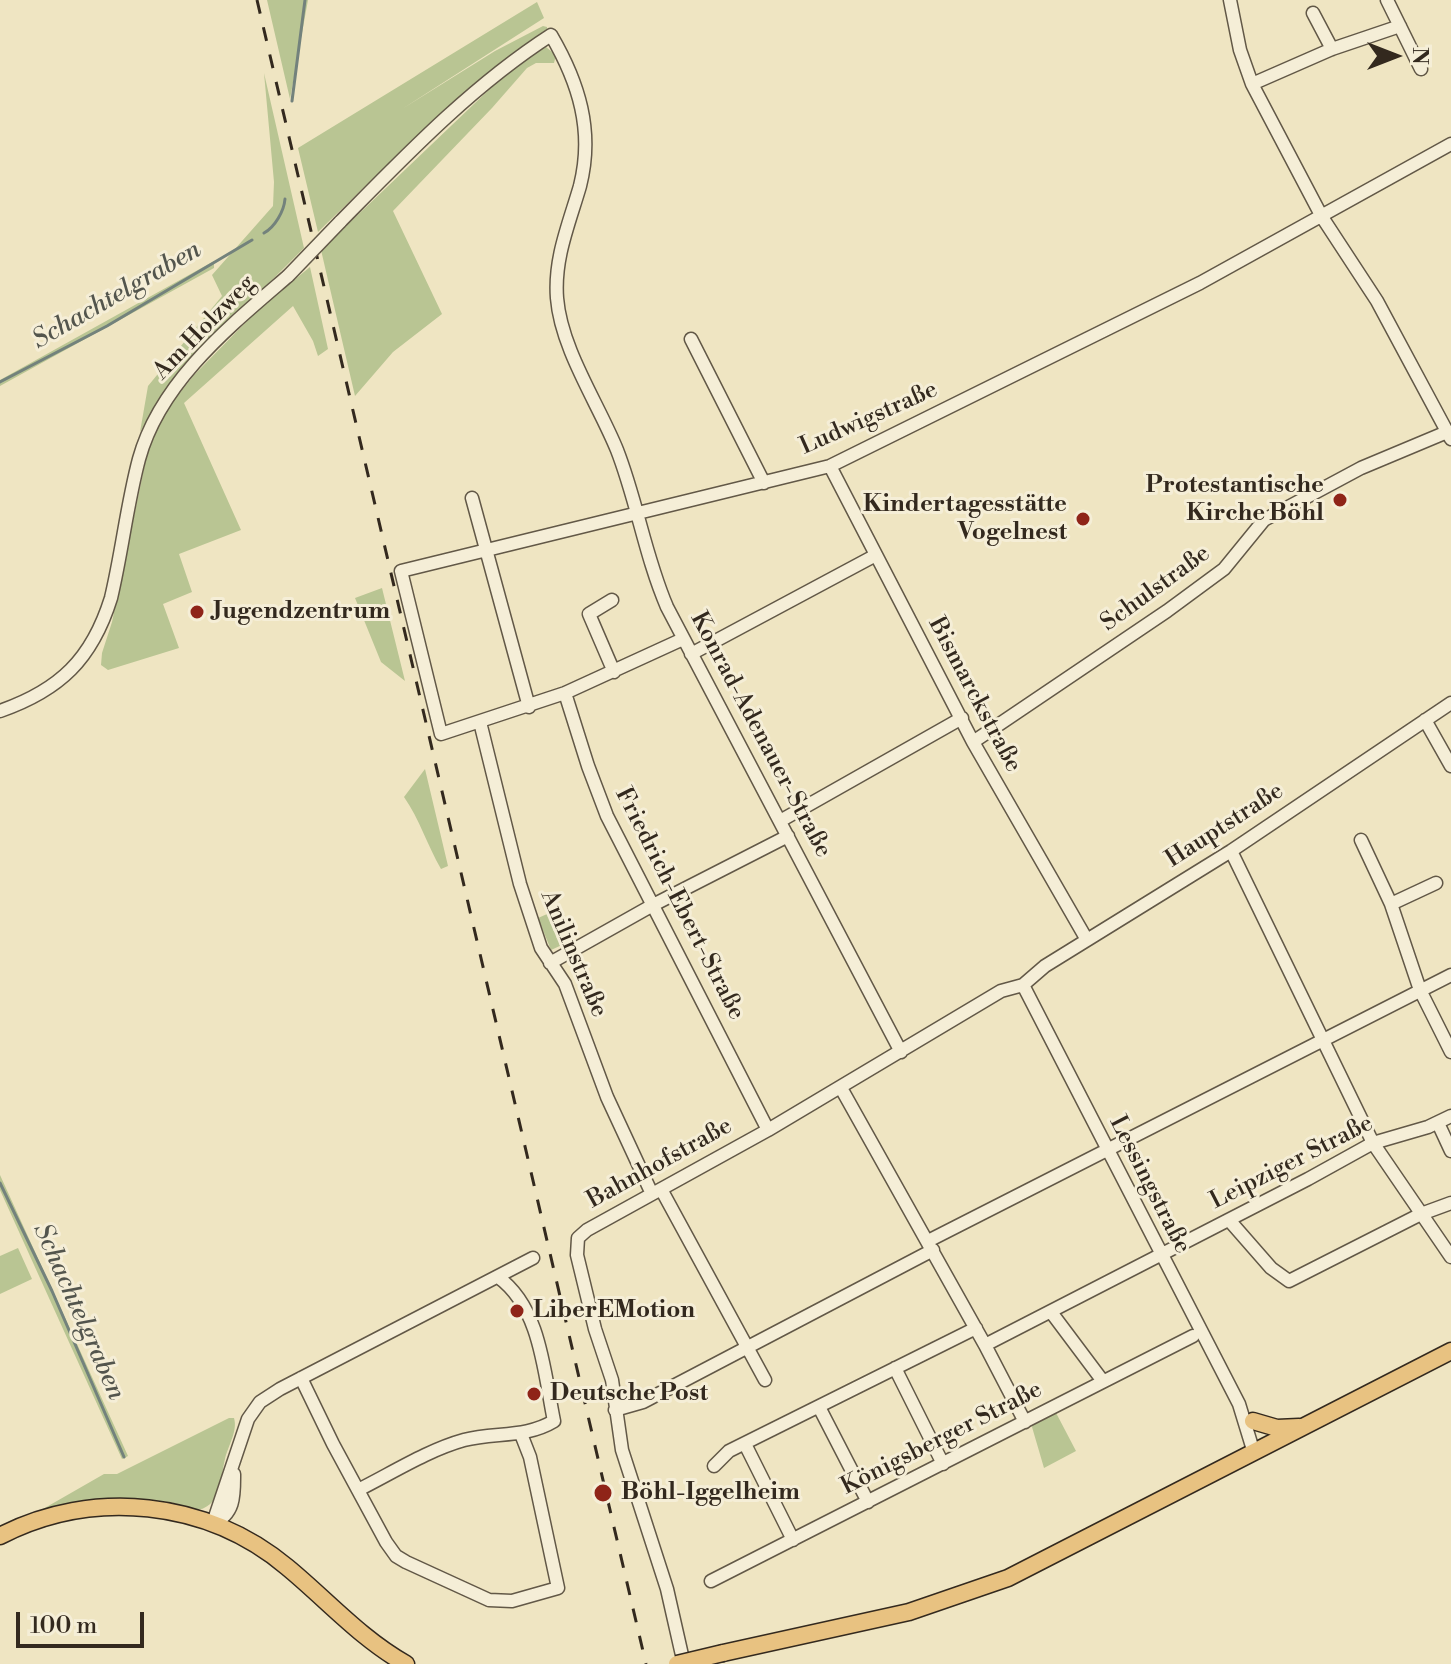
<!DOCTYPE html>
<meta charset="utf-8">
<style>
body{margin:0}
#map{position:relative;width:1451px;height:1664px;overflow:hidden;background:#efe5c2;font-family:"Libre Bodoni",serif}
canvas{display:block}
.north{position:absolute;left:1355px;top:16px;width:80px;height:80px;-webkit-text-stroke:6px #f5eed7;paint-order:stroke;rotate:90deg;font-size:22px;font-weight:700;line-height:32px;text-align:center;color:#33291e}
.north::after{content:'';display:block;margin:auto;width:28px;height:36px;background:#33291e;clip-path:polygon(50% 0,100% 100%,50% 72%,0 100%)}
.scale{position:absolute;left:16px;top:1612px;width:128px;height:36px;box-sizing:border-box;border:4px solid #33291e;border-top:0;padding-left:10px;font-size:24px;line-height:28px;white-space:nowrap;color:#33291e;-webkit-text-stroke:6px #f5eed7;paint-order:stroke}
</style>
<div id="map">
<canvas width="1451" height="1664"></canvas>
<div class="north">N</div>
<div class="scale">100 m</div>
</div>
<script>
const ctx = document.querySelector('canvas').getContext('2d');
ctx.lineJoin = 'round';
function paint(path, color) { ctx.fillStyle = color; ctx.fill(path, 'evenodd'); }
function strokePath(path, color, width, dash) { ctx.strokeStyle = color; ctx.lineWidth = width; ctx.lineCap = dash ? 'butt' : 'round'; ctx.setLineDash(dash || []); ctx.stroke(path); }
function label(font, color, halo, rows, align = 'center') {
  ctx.font = font + ' "Libre Bodoni",serif'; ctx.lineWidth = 6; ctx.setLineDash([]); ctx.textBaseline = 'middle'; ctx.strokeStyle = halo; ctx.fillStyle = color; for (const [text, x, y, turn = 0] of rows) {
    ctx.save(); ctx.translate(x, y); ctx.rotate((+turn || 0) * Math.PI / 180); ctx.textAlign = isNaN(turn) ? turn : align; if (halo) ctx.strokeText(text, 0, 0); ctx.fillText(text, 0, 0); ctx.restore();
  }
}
paint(new Path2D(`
 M267,0H308L290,99Z
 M537,2L544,18L402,109L495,51L543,26L547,27V33C463,91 391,161 318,232L298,148Z
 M546,47L556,55L554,63H536L527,68L492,108L393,211L442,314L393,352L355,396L321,250L496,83L536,50Z
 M264,73L304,248L193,359L161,396L140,432L148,386L222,296L212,275L273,206L274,182Z
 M214,261V268L0,386V380Z
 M310,267L328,349L318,356L313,341L293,306L184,403L241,530L179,554L192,592L163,604L179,648L108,670L101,665L102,653L112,622L150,440L167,409L194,375L261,307Z
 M382,588L405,681L381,662L355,598Z
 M425,769L448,866L441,869C427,845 420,820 404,797Z
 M561,908L575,939L551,950L538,918Z
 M0,1175L128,1456L122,1459L0,1190Z
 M18,1248L32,1279L0,1294V1256Z
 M1054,1409L1076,1451L1044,1468L1032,1427L1034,1420Z
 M229,1418H234C238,1431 228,1446 225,1459C221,1475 222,1500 204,1508C194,1513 179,1503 169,1502C124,1497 90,1497 46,1510L43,1509L104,1474H117Z`), '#b9c593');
strokePath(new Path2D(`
 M292,101L305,0
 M264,233C275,227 284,211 285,199
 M0,382L107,326L252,240
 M0,1183L52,1291L124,1457`), '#73827c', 3);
const minor = new Path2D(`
 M1230,0L1240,50L1252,84L1322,217L1377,301L1451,439
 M1387,0L1421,69
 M1313,13L1332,49
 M1252,84L1332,49L1400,26
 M340,222C406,155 472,86 551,35C579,83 594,131 580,186C569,224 554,258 557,298C561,349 598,403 617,450C637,501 645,556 667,607L901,1052
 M691,339L764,483
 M830,466L973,742L1087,940
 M472,498L529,707
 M612,600L589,614L614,672
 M683,639L565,693L441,734L401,571L830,466L1200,283L1451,144
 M691,654L876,555
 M565,693L588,766L607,816L768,1130
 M0,711C60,690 92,659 111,598C122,552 127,504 139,459C160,382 230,326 288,276
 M1425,720L1451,766
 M480,722L520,884L541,948L565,984L607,1097L652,1194
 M973,742L1167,611L1224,569L1264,520L1361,468L1447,432
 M780,821L962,718
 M1361,840L1391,904L1420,990L1451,1052
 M1231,851L1373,1143L1451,1257
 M1391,904L1436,883
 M550,963L653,905L788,836
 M1023,985L1239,1404L1254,1453
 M1023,985L1045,966L1231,851L1451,703
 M841,1088L985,1345L1025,1422
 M1438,1123L1451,1151
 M661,1189L765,1380
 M1229,1220L1271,1268L1289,1281L1421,1214L1451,1203
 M928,1241L1451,975
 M1051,1312L1102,1380
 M985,1345L1308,1179L1373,1143L1428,1127L1451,1116
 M895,1368L943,1464
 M301,1378L333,1444L386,1542L396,1556L406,1562L489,1600L512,1601L558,1588L530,1457L521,1434
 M819,1407L868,1502
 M615,1410L643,1402L933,1250
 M745,1444L793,1540
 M714,1466L729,1451L976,1328
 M358,1490C392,1473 428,1450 464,1440C495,1432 526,1438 554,1421C544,1373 541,1308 498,1277
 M213,1523L248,1419L260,1402L280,1389L533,1258
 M213,1523C235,1514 234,1495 234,1474
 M711,1581L1193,1336
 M684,1664L667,1589L622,1450L612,1380L595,1329L577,1255L578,1238L587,1230L768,1130L1001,991L1023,985`);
const major = new Path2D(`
 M1253,1421L1277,1428L1299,1427
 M0,1536C93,1488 207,1500 287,1567C326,1599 361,1639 406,1664
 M723,1653L909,1612L1008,1578L1451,1351`);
strokePath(minor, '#625847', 15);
strokePath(major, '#33291e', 19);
strokePath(minor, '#f5eed7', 12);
strokePath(major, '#e8c281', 16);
strokePath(new Path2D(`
 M257,0L646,1664`), '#33291e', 3, [14, 14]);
const minorBridge = new Path2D(`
 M288,276L340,222`);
const majorBridge = new Path2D(`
 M677,1664L723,1653`);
strokePath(minorBridge, '#625847', 15, []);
strokePath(majorBridge, '#33291e', 19, []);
strokePath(minorBridge, '#f5eed7', 12);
strokePath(majorBridge, '#e8c281', 16);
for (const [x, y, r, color] of [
 [1340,500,8,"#8f2418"],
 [1083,519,8,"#8f2418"],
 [197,612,8,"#8f2418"],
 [517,1311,8,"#8f2418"],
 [534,1394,8,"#8f2418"],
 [603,1493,10,"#8f2418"]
]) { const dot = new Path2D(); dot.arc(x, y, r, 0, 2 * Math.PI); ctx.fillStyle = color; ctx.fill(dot); strokePath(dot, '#f5eed7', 3); }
label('24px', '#33291e', '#f5eed7', [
 ["Am Holzweg",205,328,-46],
 ["Ludwigstraße",869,419,-24],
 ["Schulstraße",1156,589,-36],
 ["Bismarckstraße",974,695,62],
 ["Konrad-Adenauer-Straße",760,735,62],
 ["Hauptstraße",1225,826,-33],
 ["Friedrich-Ebert-Straße",679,904,63],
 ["Anilinstraße",573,954,67],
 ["Leipziger Straße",1292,1163,-27],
 ["Bahnhofstraße",660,1164,-29],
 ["Lessingstraße",1149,1185,63],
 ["Königsberger Straße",942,1439,-27]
]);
label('bold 24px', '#33291e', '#f5eed7', [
 ["Protestantische",1324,486,"right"],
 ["Kirche Böhl",1324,514,"right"],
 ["Kindertagesstätte",1067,505,"right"],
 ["Vogelnest",1067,533,"right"],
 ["Jugendzentrum",213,612],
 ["LiberEMotion",533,1311],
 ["Deutsche Post",550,1394],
 ["Böhl-Iggelheim",621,1493]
], 'left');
label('italic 26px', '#53554d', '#f5eed7', [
 ["Schachtelgraben",117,296,-30],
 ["Schachtelgraben",78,1312,66]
]);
</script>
